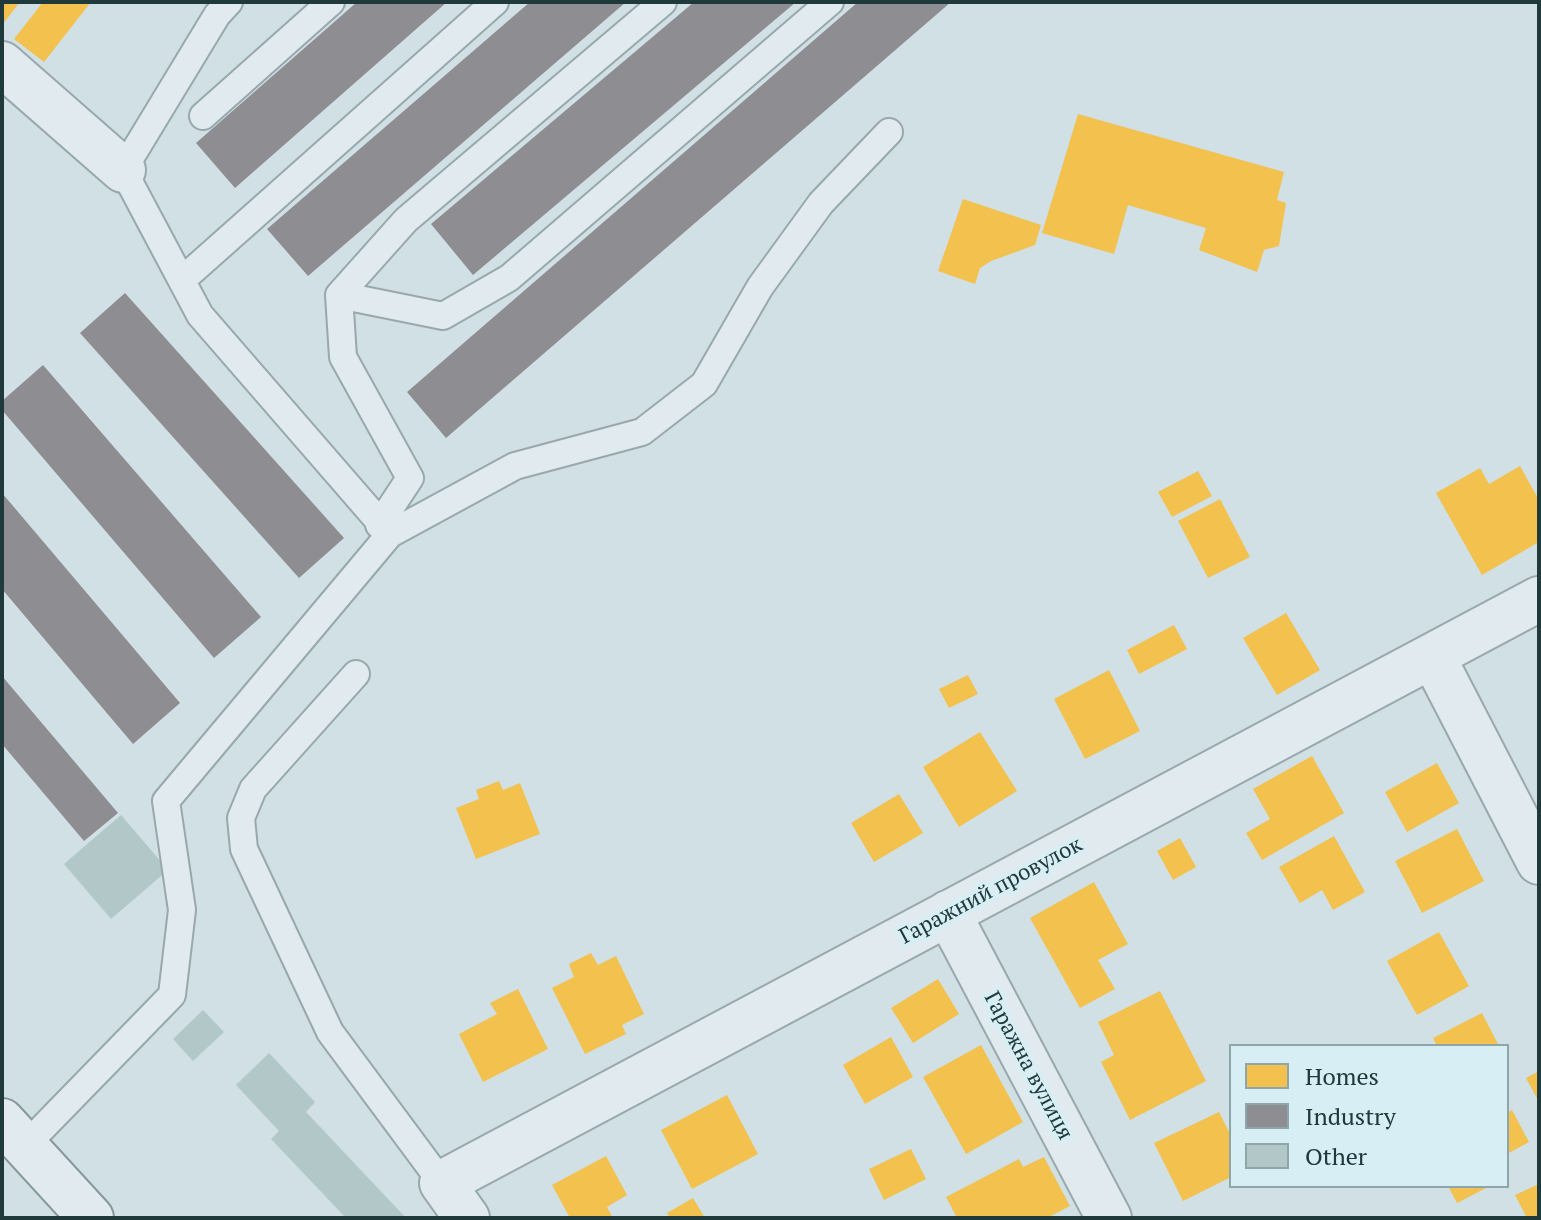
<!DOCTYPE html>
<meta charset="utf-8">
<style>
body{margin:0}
#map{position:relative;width:1541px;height:1220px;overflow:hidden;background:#d0e0e5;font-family:"PT Serif",serif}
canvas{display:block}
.frame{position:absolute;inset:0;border:4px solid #20393a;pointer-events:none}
.legend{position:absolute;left:1229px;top:1044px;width:280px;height:144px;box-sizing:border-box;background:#d7eef5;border:2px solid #8ea6aa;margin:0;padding:10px 14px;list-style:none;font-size:24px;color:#20393a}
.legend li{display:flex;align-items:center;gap:16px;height:40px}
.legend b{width:40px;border:2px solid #8ea6aa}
</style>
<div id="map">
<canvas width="1541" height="1220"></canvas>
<div class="frame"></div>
<ul class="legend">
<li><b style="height:22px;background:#f2c14e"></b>Homes</li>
<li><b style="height:22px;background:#8d8d92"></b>Industry</li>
<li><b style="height:22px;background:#b1c7c8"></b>Other</li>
</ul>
</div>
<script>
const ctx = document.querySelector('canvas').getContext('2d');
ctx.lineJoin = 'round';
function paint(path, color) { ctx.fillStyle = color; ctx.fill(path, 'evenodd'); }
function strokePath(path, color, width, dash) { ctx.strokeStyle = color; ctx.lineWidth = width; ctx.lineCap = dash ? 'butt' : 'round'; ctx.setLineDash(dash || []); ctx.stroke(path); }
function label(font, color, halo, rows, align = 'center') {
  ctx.font = font + ' "PT Serif",serif'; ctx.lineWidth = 8; ctx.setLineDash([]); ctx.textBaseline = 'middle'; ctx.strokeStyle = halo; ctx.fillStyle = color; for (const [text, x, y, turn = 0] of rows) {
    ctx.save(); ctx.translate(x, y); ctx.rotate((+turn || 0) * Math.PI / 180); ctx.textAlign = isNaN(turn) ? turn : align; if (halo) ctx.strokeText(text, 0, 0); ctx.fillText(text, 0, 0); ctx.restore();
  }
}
paint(new Path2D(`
 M2,2H20L2,25Z
 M43,2H91L44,62L14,39Z
 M1078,114L1284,172L1277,200L1286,203L1279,246L1264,250L1257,272L1199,250L1206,228L1128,205L1114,254L1042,233Z
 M963,199L1041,225L1035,245L991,261L980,268L975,284L938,271Z
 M1520,466L1539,500V542L1482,575L1436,493L1480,468L1489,484Z
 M1198,471L1212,496L1172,517L1158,492Z
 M1220,499L1250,557L1208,578L1178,521Z
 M1286,613L1320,670L1277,695L1243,638Z
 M1174,625L1187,649L1139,674L1127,650Z
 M1109,670L1140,731L1085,759L1054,699Z
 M968,675L978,694L949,708L939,689Z
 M980,732L1017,791L959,827L923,767Z
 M1312,756L1344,813L1262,860L1246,833L1270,819L1253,789Z
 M1437,763L1459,803L1407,832L1385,792Z
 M499,781L503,790L520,783L540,834L476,859L456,808L479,799L476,790Z
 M899,794L923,833L874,862L851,823Z
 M1457,829L1484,881L1422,913L1395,861Z
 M1334,836L1365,892L1333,910L1322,890L1300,903L1279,867Z
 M1180,838L1196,867L1173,880L1157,851Z
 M1094,882L1128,944L1098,960L1115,989L1080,1008L1030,918Z
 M1439,932L1469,986L1417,1015L1387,961Z
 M591,953L598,965L616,956L644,1014L622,1025L626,1034L585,1054L552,988L574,977L569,964Z
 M938,979L959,1014L913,1043L891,1008Z
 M518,989L548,1049L483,1082L459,1034L497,1014L490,1003Z
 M1160,991L1206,1081L1130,1120L1101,1062L1114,1055L1098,1022Z
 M1482,1013L1499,1046H1437L1433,1038Z
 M891,1037L913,1077L865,1104L843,1065Z
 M981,1045L1023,1122L966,1154L923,1077Z
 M1539,1071V1102L1526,1078Z
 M727,1095L758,1154L692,1189L661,1130Z
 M1512,1110L1529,1142L1507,1154V1113Z
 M1219,1112L1231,1136V1177L1183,1201L1154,1143Z
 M911,1149L926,1179L884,1200L869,1169Z
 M606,1156L627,1195L607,1207L613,1218H570L552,1185Z
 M1044,1157L1070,1206L1047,1218H957L946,1197L1019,1159L1023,1167Z
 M1539,1184V1218H1527L1515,1195Z
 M1448,1186H1490L1457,1203Z
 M693,1198L705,1218H670L667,1213Z`), '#f2c14e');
paint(new Path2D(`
 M357,2H447L235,188L196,143Z
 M530,2H626L308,276L267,229Z
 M694,2H796L473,275L431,224Z
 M858,2H951L446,438L407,392Z
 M125,293L344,538L299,578L80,333Z
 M43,365L261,617L214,658L2,410V401Z
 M2,493L180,703L133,744L2,589Z
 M2,676L118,813L84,841L2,744Z`), '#8d8d92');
paint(new Path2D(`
 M121,815L168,870L111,919L64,864Z
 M203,1010L224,1032L193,1061L173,1039Z
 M269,1053L315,1102L306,1112L406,1218H346L271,1139L279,1131L236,1085Z`), '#b1c7c8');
const service = new Path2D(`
 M203,116L331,2
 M182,280L495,2
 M339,295L443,316L509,278L830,2
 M379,525L410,478L343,357L339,295L406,220L663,2
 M390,534L515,466L642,432L704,384L760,287L821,203L889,132
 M356,674L253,789L241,818L244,849L330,1032L442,1183
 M25,1146L172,995L182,910L166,801L390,534L200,315L123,170L217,15L229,2`);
const minor = new Path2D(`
 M2,64L123,170
 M1434,659L1539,862
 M948,913L1109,1218
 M467,1218L442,1183L1539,599`);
const secondary = new Path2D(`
 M2,1121L91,1218`);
strokePath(service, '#98a8ab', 30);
strokePath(minor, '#98a8ab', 48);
strokePath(secondary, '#88989a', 48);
strokePath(service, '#e1eaee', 26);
strokePath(minor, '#e1eaee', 44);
strokePath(secondary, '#e1eaee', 44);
label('22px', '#20393a', '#d7eef5', [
 ["Гаражний провулок",991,891,-28],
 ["Гаражна вулиця",1028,1066,62]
]);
</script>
